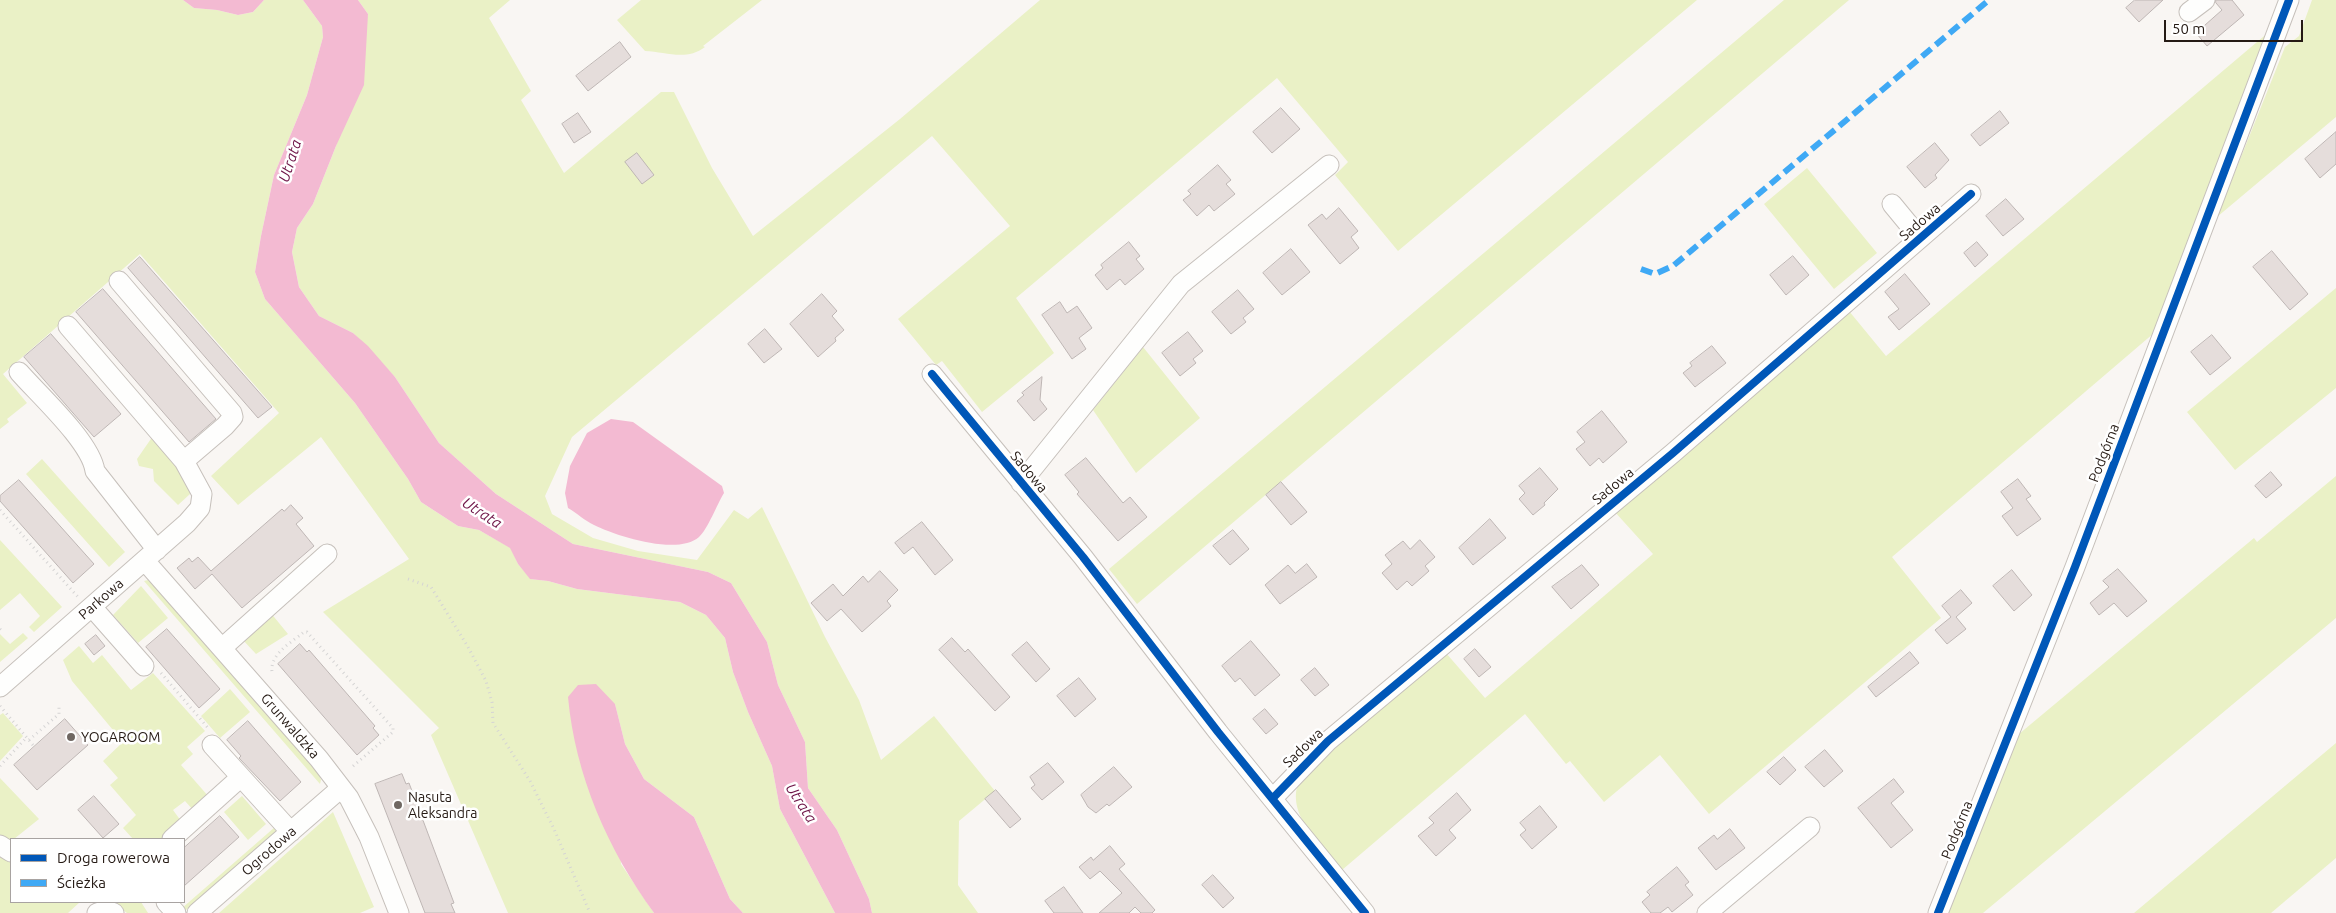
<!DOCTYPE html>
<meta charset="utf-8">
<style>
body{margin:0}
#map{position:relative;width:2336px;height:913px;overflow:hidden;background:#f9f6f3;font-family:Ubuntu,sans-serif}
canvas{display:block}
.legend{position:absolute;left:10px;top:838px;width:175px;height:65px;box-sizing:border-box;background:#fff;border:1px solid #a8a3a1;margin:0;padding:6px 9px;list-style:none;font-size:15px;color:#251a14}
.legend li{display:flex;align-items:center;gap:10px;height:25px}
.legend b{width:25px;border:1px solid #a8a3a1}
.scale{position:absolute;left:2164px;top:20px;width:139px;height:22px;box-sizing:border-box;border:2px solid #251a14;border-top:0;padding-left:6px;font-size:15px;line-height:18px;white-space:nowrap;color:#251a14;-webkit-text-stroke:4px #fff;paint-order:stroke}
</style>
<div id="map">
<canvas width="2336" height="913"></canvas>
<ul class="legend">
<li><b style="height:6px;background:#0057b8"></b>Droga rowerowa</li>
<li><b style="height:6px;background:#3fa9f5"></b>Ścieżka</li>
</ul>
<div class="scale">50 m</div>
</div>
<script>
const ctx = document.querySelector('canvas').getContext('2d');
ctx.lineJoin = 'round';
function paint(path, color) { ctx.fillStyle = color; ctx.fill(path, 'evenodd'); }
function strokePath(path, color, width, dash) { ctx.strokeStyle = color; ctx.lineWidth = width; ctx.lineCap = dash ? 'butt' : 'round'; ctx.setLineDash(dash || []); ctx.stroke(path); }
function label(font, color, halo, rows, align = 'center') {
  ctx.font = font + ' Ubuntu,sans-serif'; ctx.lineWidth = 5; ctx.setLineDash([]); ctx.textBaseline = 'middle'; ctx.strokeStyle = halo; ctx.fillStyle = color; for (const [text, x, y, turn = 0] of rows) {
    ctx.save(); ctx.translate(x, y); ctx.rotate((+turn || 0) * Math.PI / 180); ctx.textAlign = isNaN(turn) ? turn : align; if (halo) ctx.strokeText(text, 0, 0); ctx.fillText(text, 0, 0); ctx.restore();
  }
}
paint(new Path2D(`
 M0,0H183L194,8L217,10L238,15L253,12L264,0H303L322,26L323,37L307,95L274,175L261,236L255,272L265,299L355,403L408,479L421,502L458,526L479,530L511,548L518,564L531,579L548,581L577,589L680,602L706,615L725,638L733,672L748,712L772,766L780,809L835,913H743L730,899L694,817L644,779L625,744L615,704L621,864L654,913H508L431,735L439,728L323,612L409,559L321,437L238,505L211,476L279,413L140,254L3,374L27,403L7,419L9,422L0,429Z
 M358,0H510L489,18L531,91L521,100L564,173L661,92H674L712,168L753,236L900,119L1040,0H1697L1398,251L1335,175L1348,162L1277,78L1016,298L1054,353L982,412L942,361L936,365L898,319L1010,226L932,136L572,437L545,496L552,514L593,538L638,551L697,560L734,510L748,519L762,507L825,637L859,700L881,760L934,716L995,791L959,821L958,885L978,913H872L869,899L837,830L808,788L805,742L778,685L767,642L731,583L708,572L573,544L496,494L439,443L395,377L353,333L319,316L299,287L292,252L297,228L313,204L336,146L368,14Z
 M641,0H762L703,46L705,47C687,61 666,52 645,51L617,20Z
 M1784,0H1849L1137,604L1109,569Z
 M2312,0H2336V117L2217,217L2285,47L2299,36Z
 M2270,31L2154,333L1892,557L1941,618L1709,814L1660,755L1604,802L1570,761L1566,764L1525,714L1342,870C1319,842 1281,812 1302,774L1446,653L1485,698L1653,554L1614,511L1849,311L1886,356Z
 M1807,168L1877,253L1834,289L1764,204Z
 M2336,288V388L2235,470L2187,412Z
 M1143,347L1200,418L1136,473L1093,410Z
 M155,433L201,484L178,505L154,481L153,469L139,466L137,459Z
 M42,459L125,552L109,567L26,474Z
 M2336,476V618L1983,913H1944L2019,734L2254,538L2257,542Z
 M0,540L62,607L34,632L29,627L40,616L20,593L0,610Z
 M148,580L153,583L318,772L321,780L320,784L144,581Z
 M141,586L168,618L138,643L113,615Z
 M270,612L288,634L256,654L242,639Z
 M23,633L28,638L0,662V634L10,644Z
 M79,646L93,663L102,655L131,690L153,673L205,731L187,747L193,754L181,765L209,797L194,811L185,801L173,810L181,821L161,839H133L123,828L136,815L110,785L118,778L103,761L123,742L72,681L63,660Z
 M230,689L250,712L220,738L201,716Z
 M3,713L23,736L0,761V715Z
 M2336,743V858L2271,913H2134Z
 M0,778L39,819L14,839H11V841L0,836Z
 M242,796L266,824L248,840L224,812Z
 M333,812L374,907L360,913H219Z
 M275,827L276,832L186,910L181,909Z
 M0,854L11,860V902H80L68,913H0Z
 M112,902H141L148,913H127Z`), '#eaf1c6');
paint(new Path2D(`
 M183,0H264L253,12L238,15L217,10L194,8Z
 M303,0H358L368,14L364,85L336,146L313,204L297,228L292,252L299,287L319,316L353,333L368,346L395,377L439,443L496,494L573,544L708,572L731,583L767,642L778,685L805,742L808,788L837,830L869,899L872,913H835L780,809L772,766L748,712L733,672L725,638L706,615L680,602L577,589L548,581L530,579L518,564L510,548L479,530L458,526L421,502L408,479L355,403L265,299L255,272L261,236L274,175L307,95L323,37L322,26Z
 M611,419L633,422L722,486L724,493C717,504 708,529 699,537C678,556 616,536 594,525C585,521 577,513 568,508L565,493L570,466L587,433Z
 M596,684L615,704L625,744L644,779L694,817L730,899L743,913H654C608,850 575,775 568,697L578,685Z`), '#f3bad2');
const building = new Path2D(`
 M2135,0H2163L2139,22L2126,8Z
 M2216,0H2232L2244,15L2207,46L2196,33L2222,10L2216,3Z
 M620,42L631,57L588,91L576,76Z
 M1281,108L1300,129L1272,153L1253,132Z
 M2000,111L2009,123L1980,146L1971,135Z
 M578,113L591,132L574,143L562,124Z
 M2336,132V164L2320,178L2305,159Z
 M1935,143L1949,160L1935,175L1937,178L1925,188L1907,167Z
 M637,153L654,175L642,184L625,162Z
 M1218,165L1231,180L1226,184L1235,194L1214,211L1209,205L1197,216L1183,200L1191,194L1188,191Z
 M2006,199L2024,219L2003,236L1986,216Z
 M1339,208L1358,231L1351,237L1359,248L1340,264L1308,225L1322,214L1326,219Z
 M1129,242L1140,256L1136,259L1144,269L1125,285L1120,279L1107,290L1095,275L1103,268L1101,265Z
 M1977,242L1988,255L1975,267L1964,253Z
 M1291,249L1310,272L1282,295L1263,273Z
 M2272,251L2308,294L2290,310L2253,267Z
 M1793,256L1809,275L1786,295L1770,275Z
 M140,257L272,407L258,418L128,268Z
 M1905,274L1930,304L1899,330L1888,317L1899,309L1885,292Z
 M103,289L216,419L189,442L76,312Z
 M1238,290L1254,309L1243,318L1246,322L1231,334L1212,312Z
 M822,294L837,311L832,316L844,330L835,338L836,341L818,357L790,324Z
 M1060,302L1067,313L1077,306L1092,328L1079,338L1086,349L1072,359L1042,315Z
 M765,329L782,349L764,363L748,344Z
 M1188,332L1203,351L1193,359L1196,363L1180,376L1162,353Z
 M51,334L121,414L94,437L24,357Z
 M2212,335L2231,358L2210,375L2191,352Z
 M1712,346L1726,363L1695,387L1683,373L1692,366L1690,363Z
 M1042,377L1040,400L1047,409L1034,421L1017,401L1024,395L1022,393Z
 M1602,411L1627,442L1603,463L1599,458L1590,466L1576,449L1585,442L1577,432Z
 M1086,458L1123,503L1130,497L1147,517L1118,541L1077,494L1079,492L1065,475Z
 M1540,468L1558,489L1544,503L1545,505L1533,515L1519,499L1525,493L1519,486Z
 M2271,472L2282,485L2266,498L2255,486Z
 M2018,479L2031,496L2026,499L2041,519L2017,536L2002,516L2013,508L2001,492Z
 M19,480L94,564L73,583L0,501V496Z
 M1281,482L1307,512L1291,525L1266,495Z
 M291,505L303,518L296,524L314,546L242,608L212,574L195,589L177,568L189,558L192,562L198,557L211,571L282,509L284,511Z
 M1490,519L1506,538L1473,565L1459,548Z
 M922,522L953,560L935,575L913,547L904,554L895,543Z
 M1233,530L1249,549L1230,565L1213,546Z
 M1420,540L1435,557L1425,566L1429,571L1412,586L1407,581L1397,590L1382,573L1392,564L1385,555L1403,541L1410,549Z
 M1307,564L1317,577L1280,604L1265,585L1288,565L1295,573Z
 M1582,565L1599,585L1571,609L1552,587Z
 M2118,569L2147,601L2127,617L2114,603L2099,615L2090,603L2109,587L2103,581Z
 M2012,570L2032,595L2014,611L1993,586Z
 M880,571L898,590L887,601L891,606L862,632L841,609L827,621L811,603L833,584L843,596L863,576L868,582Z
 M1961,590L1972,603L1956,617L1966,629L1947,644L1935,630L1951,617L1942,606Z
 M167,629L220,689L199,708L146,647Z
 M96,635L105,646L94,655L85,644Z
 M952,638L965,652L968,649L1010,697L995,711L939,650Z
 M1251,641L1280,675L1255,696L1240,678L1235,682L1222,666Z
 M1027,642L1050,669L1036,682L1012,655Z
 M300,644L307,652L309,650L375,726L373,728L379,735L357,755L278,664Z
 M1475,649L1491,667L1479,677L1464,659Z
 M1910,652L1919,663L1876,697L1868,687Z
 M1315,668L1329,685L1315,696L1301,680Z
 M1079,678L1096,699L1075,717L1057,696Z
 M1265,709L1278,724L1266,734L1253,719Z
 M65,719L88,745L37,790L14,765Z
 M248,721L301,782L280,801L239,758L241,756L227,740Z
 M1825,750L1843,771L1824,787L1805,767Z
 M1784,757L1796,770L1780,785L1767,772Z
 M1048,763L1064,782L1042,800L1031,788L1035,785L1030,777Z
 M1114,767L1132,787L1109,806L1107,804L1096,813L1088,807L1081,795Z
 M402,774L406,784L409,783L454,903L451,904L455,913H425L375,784Z
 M1894,779L1904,792L1891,803L1913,830L1891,848L1858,808Z
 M996,790L1021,819L1010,828L985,799Z
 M1457,793L1471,810L1449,830L1456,838L1436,856L1418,836L1434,823L1429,818Z
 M94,796L119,824L103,838L78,810Z
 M1540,806L1557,827L1532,849L1520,835L1526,830L1520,823Z
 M220,816L239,837L184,886V848Z
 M1730,829L1745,848L1716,870L1698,848L1714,835L1717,839Z
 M1110,846L1125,864L1119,869L1155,910L1152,913H1141L1135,907L1129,913H1099L1122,893L1100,871L1090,879L1079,867L1091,857L1093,860Z
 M1677,867L1689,882L1685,885L1693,895L1672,912L1668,907L1660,913H1651L1642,902L1650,895L1647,892Z
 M1213,875L1234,898L1223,908L1202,885Z
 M1064,887L1083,913H1054L1045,901Z`);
paint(building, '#e5dddb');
strokePath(building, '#beb6b4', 1);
const minor = new Path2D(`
 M2189,12L2205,0
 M1892,204L1920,238
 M119,281L232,413L233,417L225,426L184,461
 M19,372C39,395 91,442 95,471L157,550
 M932,374L1083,557L1218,732L1365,913
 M1021,483L1181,284L1329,165
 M145,561L319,759L349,798L369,837L399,913
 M92,607L144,666
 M222,648L327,554
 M0,687L187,523L200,508L202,494L184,461L68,326
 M212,745L291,832
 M1273,798L1328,741L1673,453L1971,194
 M172,839L241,777
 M0,845L11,852
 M166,902L176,913
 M97,913L106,910L114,913
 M197,913L341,788
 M1707,913L1810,827
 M1938,913L2075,567L2289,0`);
strokePath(minor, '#c6c0bb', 21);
strokePath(new Path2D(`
 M0,510L78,597
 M408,579L431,587L468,647L486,681L492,702L493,723L530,781L554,829L590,913
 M0,629L1,630
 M272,671C270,654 292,642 304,632H307L393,728V732L352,767
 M161,673L209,729
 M0,706L33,745
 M29,740L59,714V707
 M0,766L27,737`), '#d5d4d4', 3, [1, 4]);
strokePath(minor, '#fefefd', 19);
strokePath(new Path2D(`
 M1641,269L1655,274L1673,266L1989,0`), '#3fa9f5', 6, [12, 6]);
strokePath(new Path2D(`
 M932,374L1083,557L1218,732L1365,913
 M1273,798L1328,741L1673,453L1971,194
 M1938,913L2075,567L2289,0`), '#0057b8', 8);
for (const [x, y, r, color] of [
 [71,737,5,"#6f6762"],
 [398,805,5,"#6f6762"]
]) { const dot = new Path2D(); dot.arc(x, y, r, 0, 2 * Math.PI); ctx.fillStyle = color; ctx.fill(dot); strokePath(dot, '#fff', 2); }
label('14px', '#251a14', '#fff', [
 ["Sadowa",1920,222,-41],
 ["Podgórna",2104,453,-69],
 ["Sadowa",1029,472,50],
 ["Sadowa",1613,486,-40],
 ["Parkowa",101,599,-41],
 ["Grunwaldzka",290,726,49],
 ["Sadowa",1303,748,-44],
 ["Podgórna",1957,830,-68],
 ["Ogrodowa",269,851,-41]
]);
label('14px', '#251a14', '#fff', [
 ["YOGAROOM",81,737],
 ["Nasuta",408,797],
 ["Aleksandra",408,813]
], 'left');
label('italic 15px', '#6e1447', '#fff', [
 ["Utrata",290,161,-72],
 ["Utrata",482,513,33],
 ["Utrata",801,803,57]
]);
</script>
